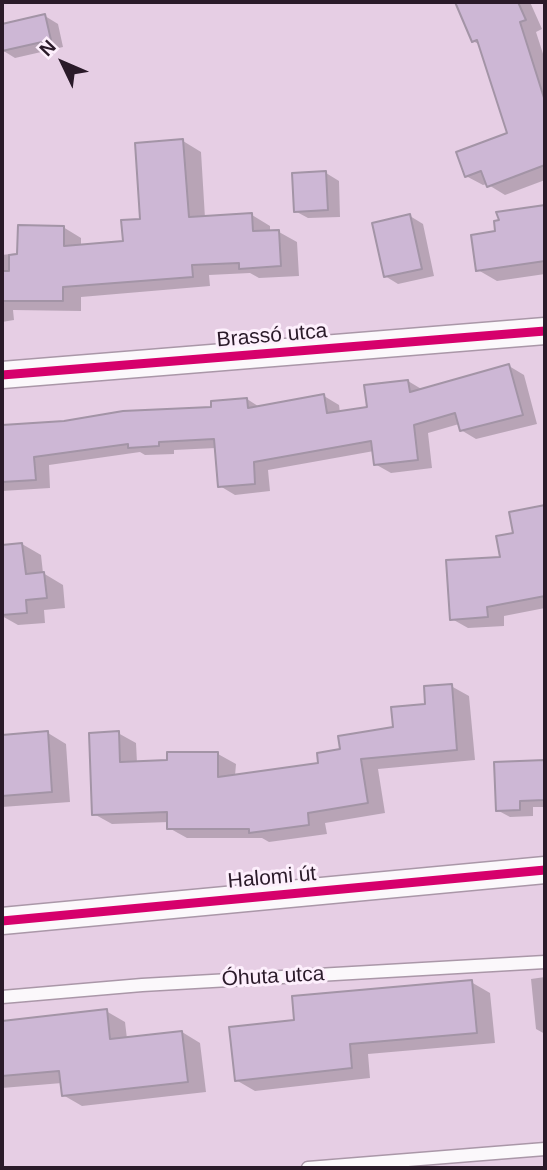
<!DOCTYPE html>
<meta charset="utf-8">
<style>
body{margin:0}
#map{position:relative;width:547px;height:1170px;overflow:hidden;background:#e6cee4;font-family:Arial,sans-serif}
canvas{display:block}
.frame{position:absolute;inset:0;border:4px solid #2a1a29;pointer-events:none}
.north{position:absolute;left:28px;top:28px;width:70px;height:70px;-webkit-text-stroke:5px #fdeffc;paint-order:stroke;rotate:314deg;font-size:19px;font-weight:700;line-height:28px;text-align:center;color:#2a1a29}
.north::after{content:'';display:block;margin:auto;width:24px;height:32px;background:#2a1a29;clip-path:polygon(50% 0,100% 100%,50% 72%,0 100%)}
</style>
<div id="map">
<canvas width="547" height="1170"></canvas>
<div class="frame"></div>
<div class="north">N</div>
</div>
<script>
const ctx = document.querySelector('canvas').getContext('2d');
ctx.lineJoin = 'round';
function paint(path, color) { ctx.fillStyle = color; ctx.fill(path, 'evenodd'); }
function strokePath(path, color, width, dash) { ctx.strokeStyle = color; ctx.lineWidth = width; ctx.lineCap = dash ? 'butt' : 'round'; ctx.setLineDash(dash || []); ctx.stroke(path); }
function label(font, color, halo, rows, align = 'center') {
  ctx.font = font + ' Arial,sans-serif'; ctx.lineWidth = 6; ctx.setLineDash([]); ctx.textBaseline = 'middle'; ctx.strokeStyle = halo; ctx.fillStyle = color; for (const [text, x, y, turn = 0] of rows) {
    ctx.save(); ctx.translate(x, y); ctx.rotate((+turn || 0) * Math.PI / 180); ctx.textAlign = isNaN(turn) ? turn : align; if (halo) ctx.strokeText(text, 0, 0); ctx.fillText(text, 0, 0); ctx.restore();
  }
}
paint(new Path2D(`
 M457,2H530L542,29L536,32L545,60V180L505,195L487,184L483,185L466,176L509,134L480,45L473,41Z
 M45,16L58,24L63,47L15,58L2,50V26Z
 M183,141L201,152L205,218L252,215L270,226V232H279L297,242L299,276L259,278L250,273L209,275L210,286L81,297V311L13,310L14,320L2,322V255L19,253L63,227L81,238V246L125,243L142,220Z
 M326,173L339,181L340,217L308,218L295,211Z
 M545,206V274L497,281L478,270L501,222L498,214Z
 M410,216L423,224L434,276L398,284L385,276Z
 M509,366L524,375L537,424L476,439L461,430L459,424L428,433L432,468L391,473L375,464L374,451L268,470L270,491L235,495L220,486L216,448L174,450V454L145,455L140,452L49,465L50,488L2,491V426L213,409L247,399L261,408L324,396L339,405L340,413L369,408L408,381L423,390Z
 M545,507V608L504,616V626L468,628L452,619L502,558L515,534L511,513Z
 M22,544L41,555L43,573L63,585L65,608L44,610L45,623L18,625L2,616V547Z
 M451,686L469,696L475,760L378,769L385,813L325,823L327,834L269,842L262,838H187L169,828V822L112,824L94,814L118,733L136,743L137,763L169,761L218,754L236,764L235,776L320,764L342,750L395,728Z
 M48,733L66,744L70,802L2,807V736Z
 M545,762V807H533V816L510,817L497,810L496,764Z
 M545,977V1034L536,1029L531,979Z
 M471,982L490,993L495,1043L368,1054L370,1078L255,1091L236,1080L296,1022Z
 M106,1011L125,1022L127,1039L182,1032L200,1043L206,1092L82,1106L63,1095L62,1083L2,1088V1023Z`), '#0003');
const building = new Path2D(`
 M455,2H518L526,20L520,22L545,101V165L487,187L481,171L465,177L456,152L507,133L477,40L472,42Z
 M45,14L51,40L2,51V24Z
 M183,139L189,217L252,213L253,231L279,230L281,266L239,269V263L192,265L193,277L63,287V301H2V271H9V255L17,254L18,225L64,226V246L123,241L121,220L140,219L135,143Z
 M326,171L328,210L294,212L292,173Z
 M545,205V261L476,271L471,235L495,231L494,221L499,220L496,212Z
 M410,214L422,269L384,277L372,223Z
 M509,364L523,415L460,431L455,413L414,425L418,460L374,465L371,441L254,462L255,484L218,487L214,439L159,442V446L128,448V444L34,457L36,480L2,482V425L64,421L123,411L211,407V401L247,398L248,408L324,394L327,413L367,407L364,385L408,380L410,392Z
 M545,505V596L487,607L488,617L450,620L446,560L500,557L496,536L513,533L509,512Z
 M22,543L26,574L44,572L47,598L26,600L27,613L2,615V545Z
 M452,684L457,750L361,759L368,803L308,813L309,825L249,833V829H167V812L92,815L89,733L119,731L120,762L167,760V752H218V777L318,763L317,753L340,749L338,736L393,727L391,707L425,704L424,686Z
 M48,731L52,792L2,796V735Z
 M545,760V800L520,801V810L496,811L494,762Z
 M472,980L477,1033L350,1044L352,1068L235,1081L229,1027L294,1020L292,996Z
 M107,1009L110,1039L182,1031L188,1082L62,1096L59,1071L2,1076V1021Z`);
paint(building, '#cdb7d5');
strokePath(building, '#a394a6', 2);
const lane = new Path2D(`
 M2,997L142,985L545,962
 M308,1168L545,1149`);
const street = new Path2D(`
 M2,375L545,331
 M2,921L545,870`);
strokePath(lane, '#aa97a8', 15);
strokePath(street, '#aa97a8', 29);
strokePath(lane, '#fbf8fb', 12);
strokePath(street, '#fbf8fb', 26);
strokePath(new Path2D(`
 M2,375L545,331
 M2,921L545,870`), '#d6006c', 9);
label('21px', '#2a1a29', '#fdeffc', [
 ["Brassó utca",272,336,-5],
 ["Halomi út",272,878,-5],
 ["Óhuta utca",273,977,-3]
]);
</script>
